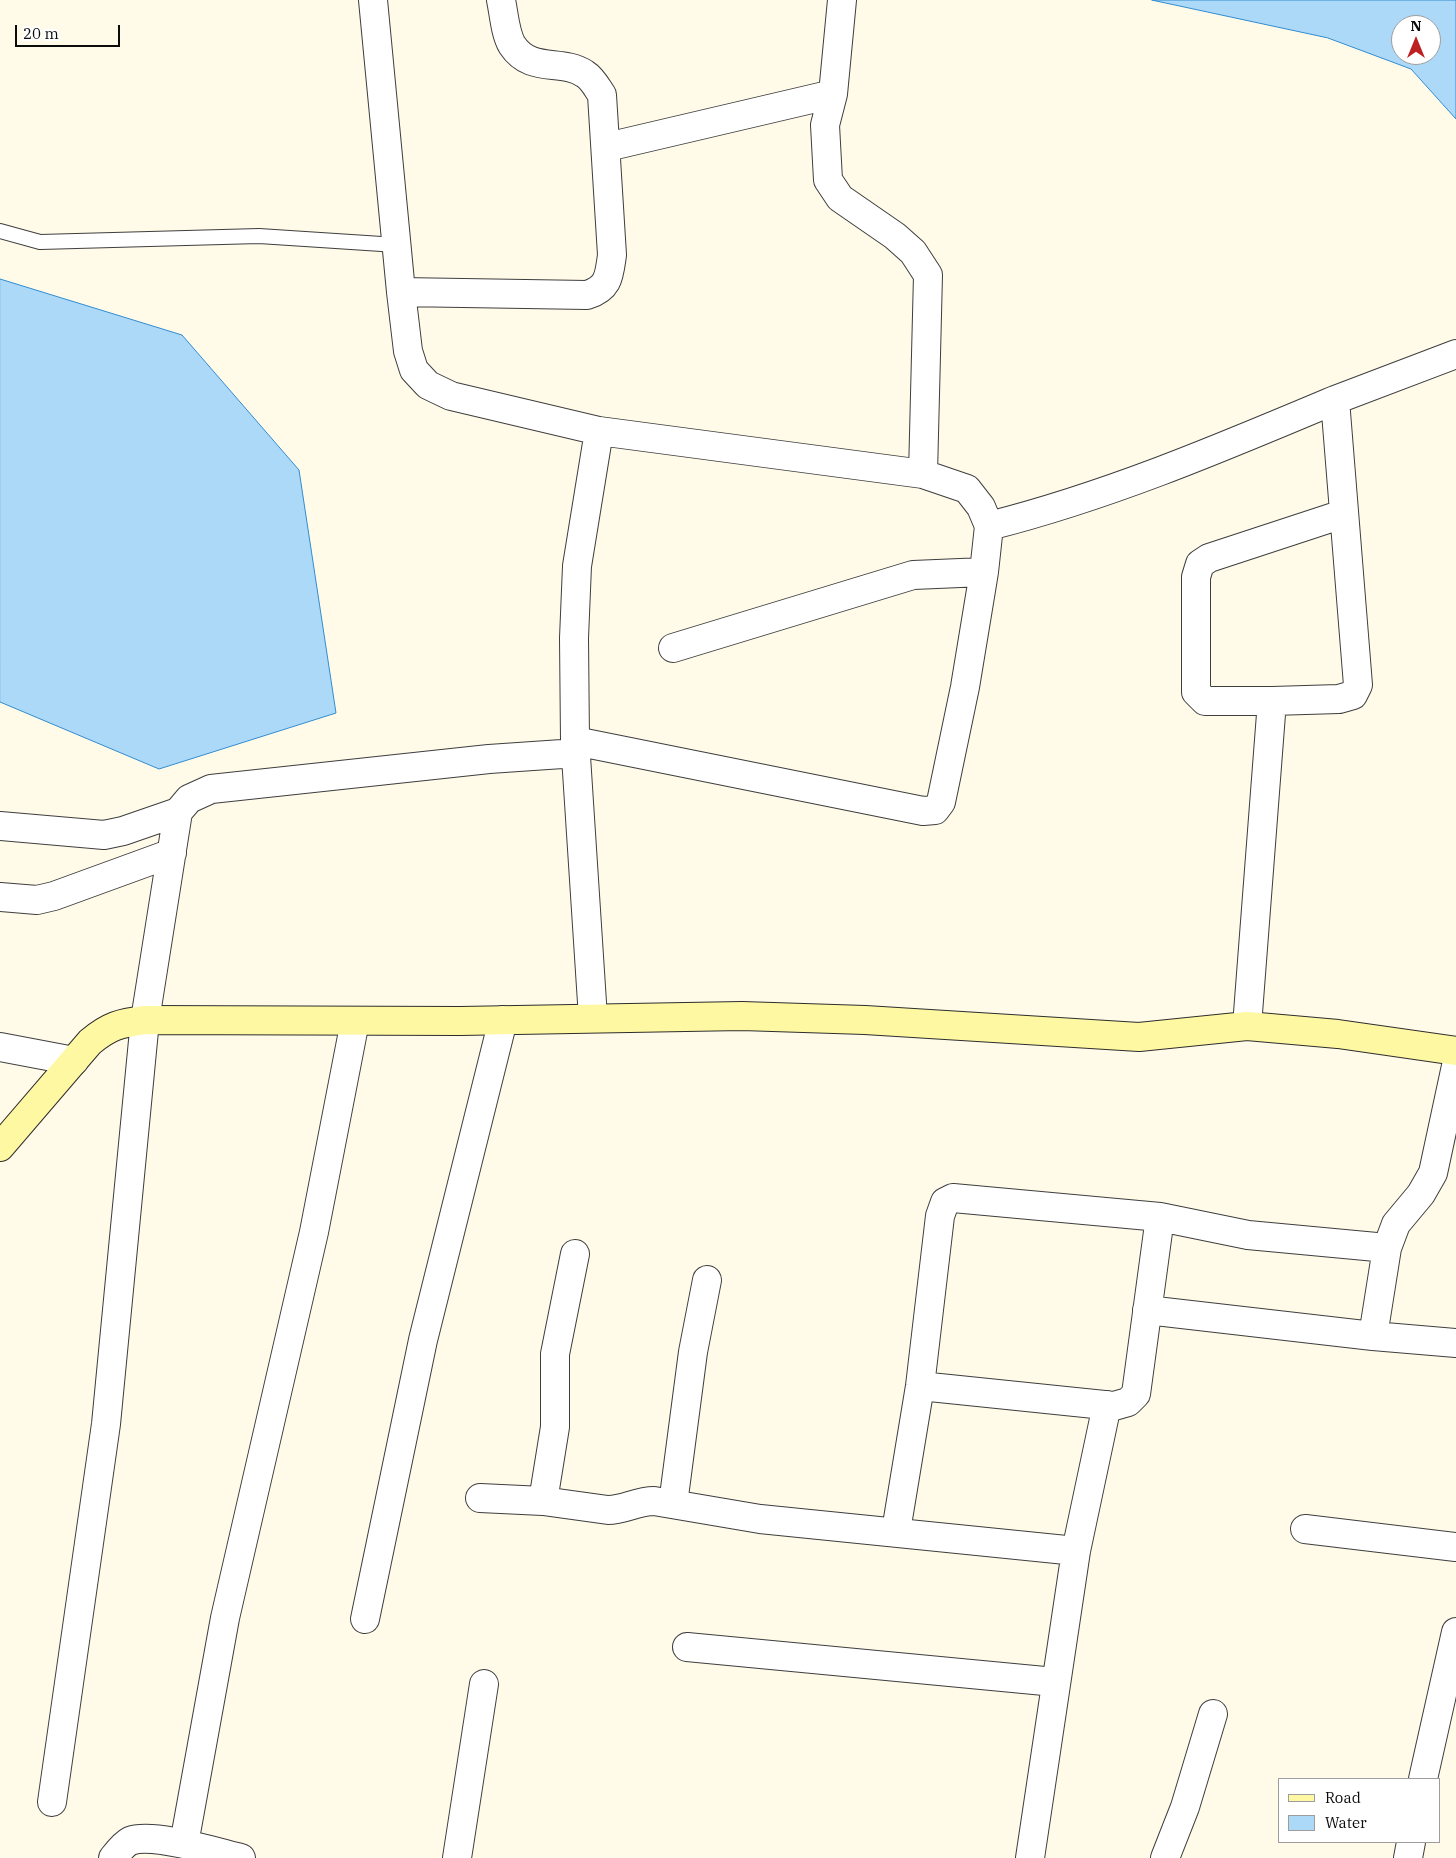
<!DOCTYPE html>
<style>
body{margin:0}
#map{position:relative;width:1456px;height:1858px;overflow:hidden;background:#fffbe8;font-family:"IBM Plex Serif",serif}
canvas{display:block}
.legend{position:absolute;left:1278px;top:1778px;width:162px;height:65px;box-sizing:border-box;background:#fff;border:1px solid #9d9d9d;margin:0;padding:6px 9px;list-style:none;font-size:15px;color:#0b0b0b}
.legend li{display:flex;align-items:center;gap:10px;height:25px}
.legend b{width:25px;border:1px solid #9d9d9d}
.north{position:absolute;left:1391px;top:15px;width:50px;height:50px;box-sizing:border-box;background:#fff;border:1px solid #9d9d9d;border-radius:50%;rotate:0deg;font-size:14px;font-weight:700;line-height:20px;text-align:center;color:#0b0b0b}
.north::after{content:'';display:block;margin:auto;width:18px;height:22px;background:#bd2023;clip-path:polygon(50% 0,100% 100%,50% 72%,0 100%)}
.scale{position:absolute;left:15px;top:25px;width:105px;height:22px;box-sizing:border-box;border:2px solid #0b0b0b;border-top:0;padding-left:6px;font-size:15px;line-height:18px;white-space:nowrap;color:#0b0b0b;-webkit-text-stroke:4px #fff;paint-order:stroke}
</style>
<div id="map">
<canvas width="1456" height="1858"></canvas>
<ul class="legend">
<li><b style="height:6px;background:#fff8a3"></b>Road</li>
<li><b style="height:14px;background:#acd9f8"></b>Water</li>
</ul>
<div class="north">N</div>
<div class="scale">20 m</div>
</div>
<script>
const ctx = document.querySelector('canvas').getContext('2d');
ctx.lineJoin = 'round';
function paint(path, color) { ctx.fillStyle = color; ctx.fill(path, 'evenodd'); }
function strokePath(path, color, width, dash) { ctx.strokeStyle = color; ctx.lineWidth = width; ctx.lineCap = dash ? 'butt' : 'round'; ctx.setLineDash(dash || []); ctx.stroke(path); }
const water = new Path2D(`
 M1152,0H1456V119L1411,69L1328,38ZM1401,25H1431V55H1401Z
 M0,279L182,335L299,470L336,713L159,769L0,702Z`);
paint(water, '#acd9f8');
strokePath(water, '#318cd1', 1);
const lane = new Path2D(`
 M0,231L40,242L259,236L397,245`);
const street = new Path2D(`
 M373,0L401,292
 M501,0C504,14 505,33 512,45C531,74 561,58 585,74C593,79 597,88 602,95L612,255C609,276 609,288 587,295L401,292L408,351L414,370L428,385L451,396L599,431L923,474L967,489L981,507L989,526L984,572L965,687L941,802L935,810L923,811L575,741
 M833,94L842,0
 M607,147L833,94L825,125L828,180L840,198L895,236L913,252L928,275L923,474
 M989,526C1108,496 1221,448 1335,400
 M673,648L913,575L984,572
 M1272,701H1205L1196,692V577L1200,564L1209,558L1343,514
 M0,826L104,835L123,831L178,812
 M0,897L37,900L54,896L172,853
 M593,1018L575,741L574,638L577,566L599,431
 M1247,1026L1272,701L1339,699L1353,695L1358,685L1335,400L1456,354
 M0,1047L74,1061
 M1456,1066L1433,1173L1421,1194L1396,1224L1387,1248L1373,1336L1456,1343
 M1147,1310L1373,1336
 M920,1386L1114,1406L1128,1402L1136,1394L1160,1217
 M480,1498L543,1501L608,1510C624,1510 637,1501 654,1501L760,1519L1076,1551
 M543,1501L555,1427V1354L575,1254
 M673,1504L693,1352L707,1280
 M1305,1529L1456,1547
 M896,1531L920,1386L940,1216L945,1202L953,1198L1160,1217L1248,1235L1387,1248
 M365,1619L423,1340L503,1020
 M687,1647L1055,1682
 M1423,1779L1456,1632
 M52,1802L106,1424L145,1020L178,812L189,799L211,789L489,759L577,753
 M184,1844L225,1618L314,1232L355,1021
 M113,1858C117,1853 124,1844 130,1841C152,1832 216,1852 241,1858
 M457,1858L484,1684
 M1030,1858L1076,1551L1107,1405
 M1165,1858L1185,1807L1213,1714
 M1408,1858L1411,1842`);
const secondary = new Path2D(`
 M0,1147L90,1042C109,1026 120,1023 145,1020L460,1021L742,1016L865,1020L1139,1037L1247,1026L1338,1034L1456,1051`);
strokePath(lane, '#3e3e3e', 16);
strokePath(street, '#3e3e3e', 30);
strokePath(secondary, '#2d2d2d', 30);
strokePath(lane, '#fff', 14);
strokePath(street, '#fff', 28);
strokePath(secondary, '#fff8a3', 28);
</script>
